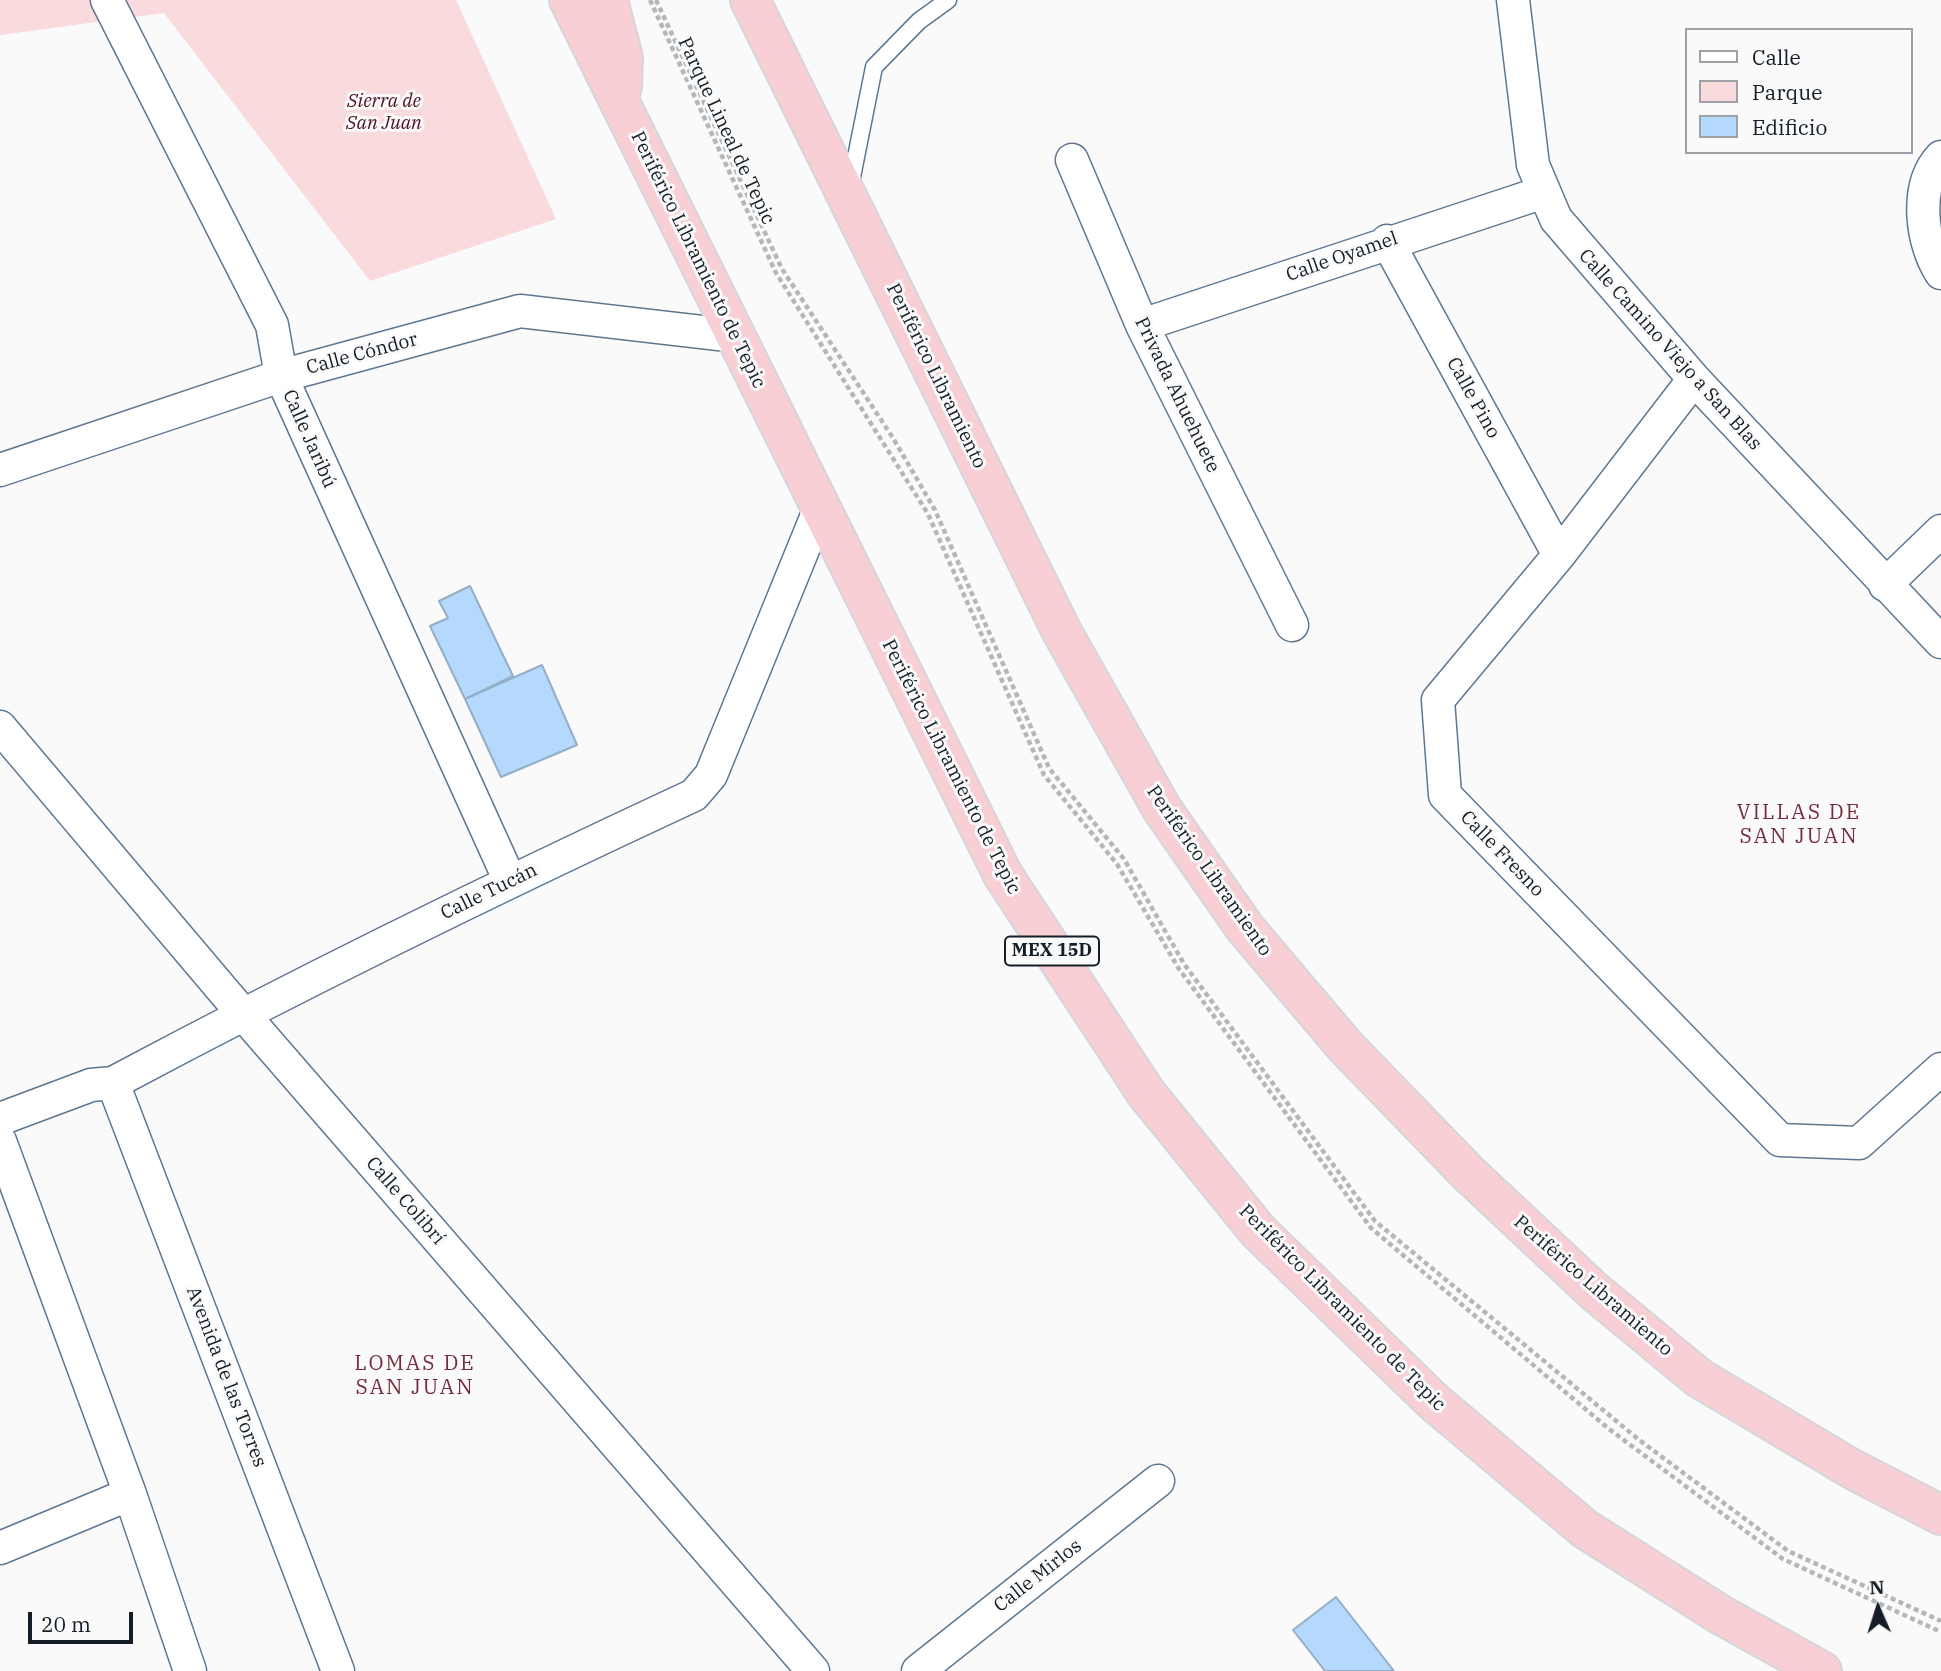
<!DOCTYPE html>
<meta charset="utf-8">
<style>
body{margin:0}
#map{position:relative;width:1941px;height:1671px;overflow:hidden;background:#fafafa;font-family:"IBM Plex Serif",serif}
canvas{display:block}
.legend{position:absolute;left:1685px;top:28px;width:228px;height:126px;box-sizing:border-box;background:#fafafa;border:2px solid #9ea2a6;margin:0;padding:9px 12px;list-style:none;font-size:21px;color:#141e28}
.legend li{display:flex;align-items:center;gap:14px;height:35px}
.legend b{width:35px;border:2px solid #9ea2a6}
.north{position:absolute;left:1843px;top:1573px;width:70px;height:70px;-webkit-text-stroke:5px #fafafa;paint-order:stroke;rotate:357deg;font-size:19px;font-weight:700;line-height:28px;text-align:center;color:#141e28}
.north::after{content:'';display:block;margin:auto;width:24px;height:32px;background:#141e28;clip-path:polygon(50% 0,100% 100%,50% 72%,0 100%)}
.scale{position:absolute;left:28px;top:1612px;width:105px;height:32px;box-sizing:border-box;border:4px solid #141e28;border-top:0;padding-left:9px;font-size:21px;line-height:24px;white-space:nowrap;color:#141e28;-webkit-text-stroke:5px #fafafa;paint-order:stroke}
</style>
<div id="map">
<canvas width="1941" height="1671"></canvas>
<ul class="legend">
<li><b style="height:9px;background:#fff"></b>Calle</li>
<li><b style="height:19px;background:#f9dadd"></b>Parque</li>
<li><b style="height:19px;background:#b4d9fc"></b>Edificio</li>
</ul>
<div class="north">N</div>
<div class="scale">20 m</div>
</div>
<script>
const ctx = document.querySelector('canvas').getContext('2d');
ctx.lineJoin = 'round';
function paint(path, color) { ctx.fillStyle = color; ctx.fill(path, 'evenodd'); }
function strokePath(path, color, width, dash) { ctx.strokeStyle = color; ctx.lineWidth = width; ctx.lineCap = dash ? 'butt' : 'round'; ctx.setLineDash(dash || []); ctx.stroke(path); }
function label(font, color, halo, rows, align = 'center') {
  ctx.font = font + ' "IBM Plex Serif",serif'; ctx.lineWidth = 6; ctx.setLineDash([]); ctx.textBaseline = 'middle'; ctx.strokeStyle = halo; ctx.fillStyle = color; for (const [text, x, y, turn = 0] of rows) {
    ctx.save(); ctx.translate(x, y); ctx.rotate((+turn || 0) * Math.PI / 180); ctx.textAlign = isNaN(turn) ? turn : align; if (halo) ctx.strokeText(text, 0, 0); ctx.fillText(text, 0, 0); ctx.restore();
  }
}
paint(new Path2D(`
 M0,0H456L556,219L370,281L164,13L0,35Z`), '#f9dadd');
const building = new Path2D(`
 M470,586L513,676L465,699L430,626L448,618L439,601Z
 M542,665L577,745L501,777L465,699Z
 M1336,1597L1394,1671H1325L1293,1630Z`);
paint(building, '#b4d9fc');
strokePath(building, '#94aec8', 2);
const service = new Path2D(`
 M850,187L874,67L919,21L948,0`);
const minor = new Path2D(`
 M107,0L272,325L281,376L510,881
 M1513,0L1533,165L1556,219L1694,379L1941,642
 M1941,157C1914,186 1921,242 1941,273
 M1072,160L1142,325L1292,625
 M1387,241L1559,555
 M1142,325L1544,192
 M1694,379L1559,555L1438,700L1445,795L1780,1140L1859,1143L1941,1069
 M0,470L281,376L520,311L736,336
 M1885,585L1941,531
 M0,727L243,1014L813,1671
 M113,1083L338,1671
 M0,1119L91,1085L113,1083C304,981 498,886 694,795L711,775L820,508
 M0,1141L130,1494L190,1671
 M0,1548L130,1494
 M918,1671L1158,1481`);
const trunk = new Path2D(`
 M569,0L1003,875L1146,1093L1258,1231L1434,1402L1585,1529L1721,1615L1822,1671
 M608,0L623,58L622,87
 M750,0L1062,632L1162,809L1245,928L1345,1046L1468,1173L1595,1292L1699,1378L1852,1469L1941,1515`);
strokePath(service, '#5e7790', 19);
strokePath(minor, '#5e7790', 35);
strokePath(trunk, '#d5d6d8', 42);
strokePath(new Path2D(`
 M650,0L776,273L928,514L1044,775L1117,864L1179,969L1371,1228L1609,1429L1783,1559L1941,1632
 M656,0L782,269L893,438L935,510L1049,768L1124,859L1184,964L1375,1221L1638,1439L1788,1551L1941,1621`), '#b4b7ba', 4.5, [5, 3.5]);
strokePath(service, '#fff', 16);
strokePath(minor, '#fff', 32);
strokePath(trunk, '#f8cfd4', 38);
for (const [x, y, w] of [
 [1052,951,94]
]) { const box = new Path2D(); box.roundRect(x - w / 2, y - 14.5, w, 29, 5); ctx.fillStyle = '#fafafa'; ctx.fill(box); strokePath(box, '#141e28', 2); }
label('bold 18px', '#141e28', null, [
 ["MEX 15D",1052,951]
]);
label('italic 19px', '#511323', '#fafafa', [
 ["Sierra de",384,102],
 ["San Juan",384,124]
]);
label('19px', '#141e28', '#fafafa', [
 ["Parque Lineal de Tepic",726,131,65],
 ["Calle Oyamel",1342,257,-19],
 ["Periférico Libramiento de Tepic",698,260,64],
 ["Calle Camino Viejo a San Blas",1670,350,48],
 ["Calle Cóndor",362,354,-15],
 ["Periférico Libramiento",936,376,64],
 ["Privada Ahuehuete",1177,395,64],
 ["Calle Pino",1473,398,61],
 ["Calle Jaribú",309,439,66],
 ["Periférico Libramiento de Tepic",951,767,63],
 ["Calle Fresno",1502,854,46],
 ["Periférico Libramiento",1209,871,55],
 ["Calle Tucán",489,892,-26],
 ["Calle Colibrí",405,1201,49],
 ["Periférico Libramiento",1593,1286,41],
 ["Periférico Libramiento de Tepic",1342,1308,45],
 ["Avenida de las Torres",226,1377,69],
 ["Calle Mirlos",1038,1576,-38]
]);
ctx.letterSpacing = '2px';
label('21px', '#752e3d', '#fafafa', [
 ["VILLAS DE",1799,813],
 ["SAN JUAN",1799,837],
 ["LOMAS DE",415,1364],
 ["SAN JUAN",415,1388]
]);
ctx.letterSpacing = '0px';
</script>
